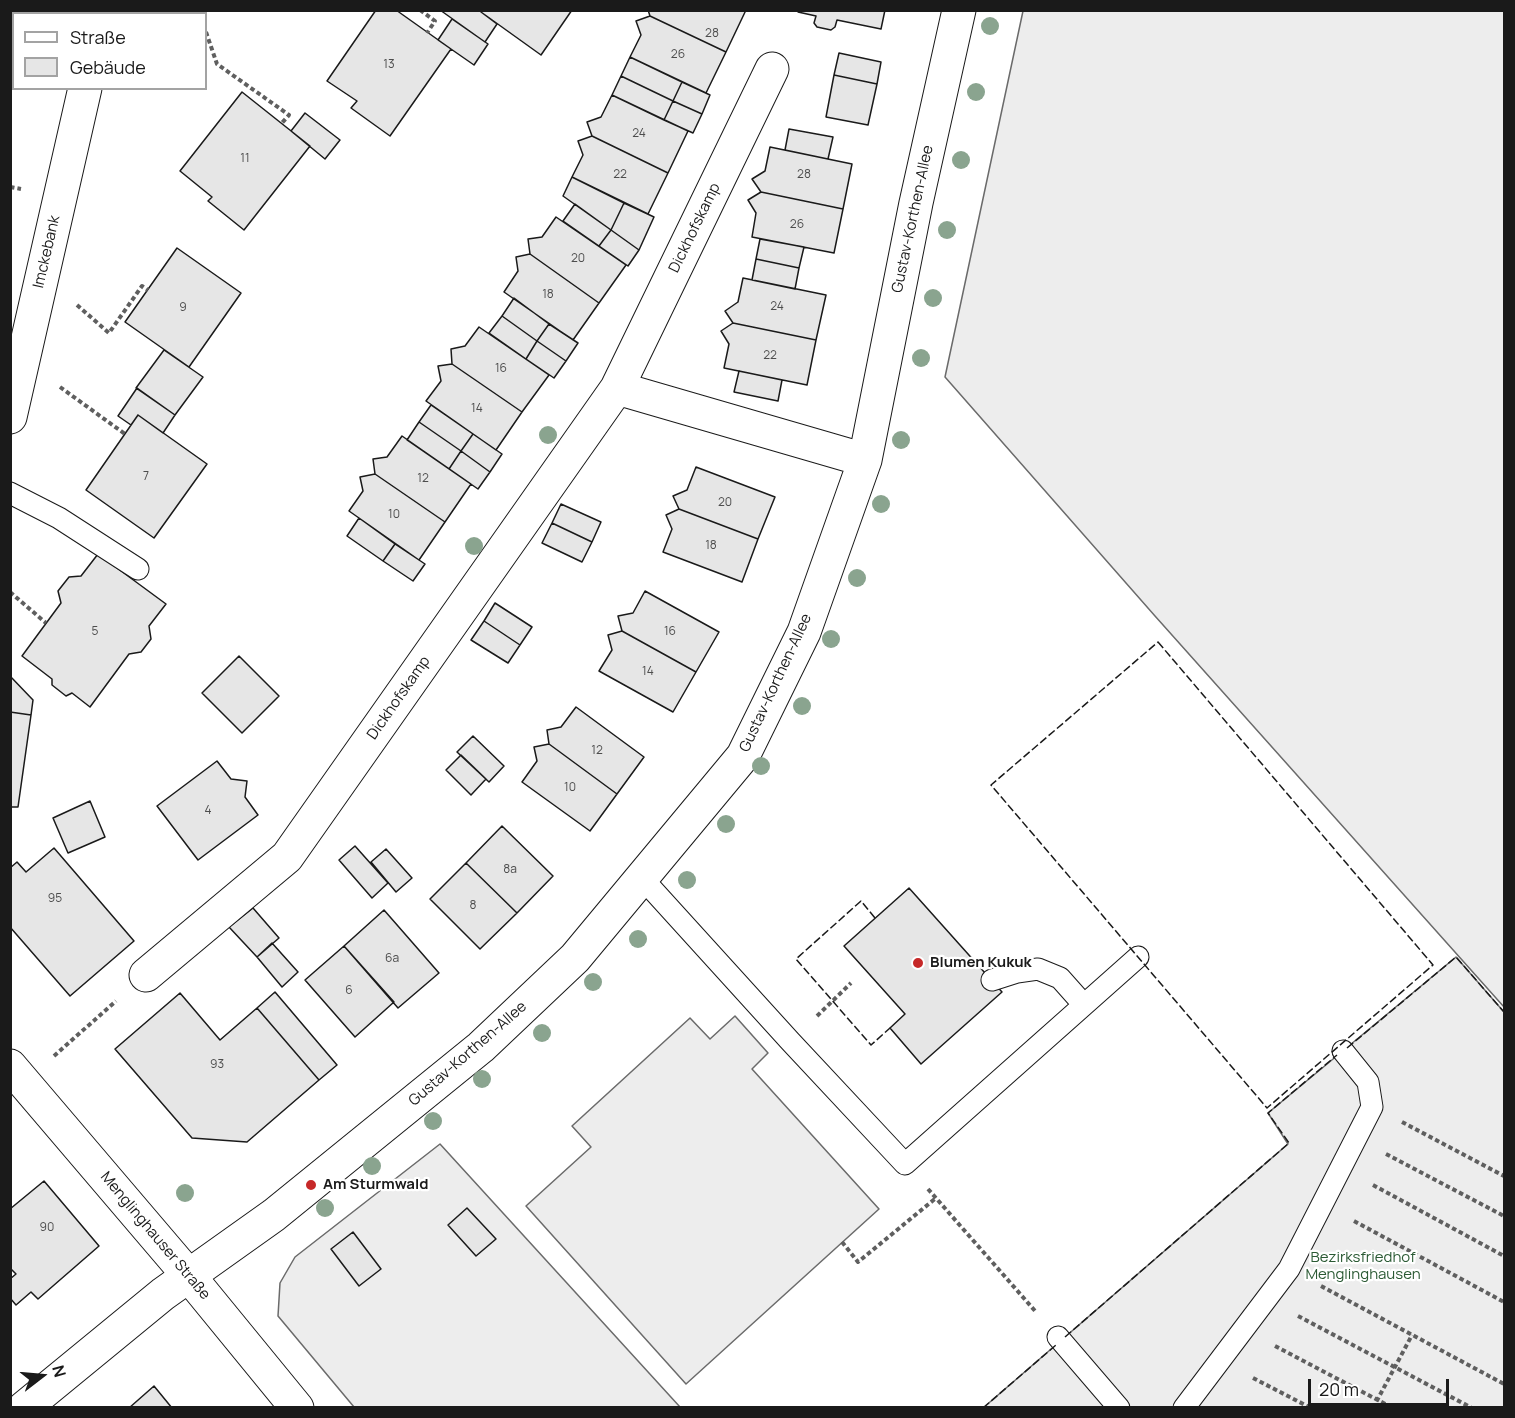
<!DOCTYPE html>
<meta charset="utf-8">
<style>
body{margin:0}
#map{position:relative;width:1515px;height:1418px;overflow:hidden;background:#fff;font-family:Manrope,sans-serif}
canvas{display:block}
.frame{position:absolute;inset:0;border:12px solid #1a1a1a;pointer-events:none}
.legend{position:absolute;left:12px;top:12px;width:195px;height:78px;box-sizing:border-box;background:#fff;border:2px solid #a3a3a3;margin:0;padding:8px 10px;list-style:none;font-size:18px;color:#1a1a1a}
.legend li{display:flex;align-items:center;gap:12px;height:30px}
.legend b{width:30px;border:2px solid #a3a3a3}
.north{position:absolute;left:12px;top:1346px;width:60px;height:60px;-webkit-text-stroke:4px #fff;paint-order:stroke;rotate:74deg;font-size:16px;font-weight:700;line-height:24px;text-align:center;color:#1a1a1a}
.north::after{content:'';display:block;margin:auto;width:21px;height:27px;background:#1a1a1a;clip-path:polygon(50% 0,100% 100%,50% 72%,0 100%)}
.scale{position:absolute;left:1308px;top:1379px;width:141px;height:27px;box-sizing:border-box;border:3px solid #1a1a1a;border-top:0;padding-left:8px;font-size:18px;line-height:21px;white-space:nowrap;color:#1a1a1a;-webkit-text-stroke:4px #fff;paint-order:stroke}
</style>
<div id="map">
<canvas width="1515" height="1418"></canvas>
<div class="frame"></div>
<ul class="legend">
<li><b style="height:8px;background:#fff"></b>Straße</li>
<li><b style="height:16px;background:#e6e6e6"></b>Gebäude</li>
</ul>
<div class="north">N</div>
<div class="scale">20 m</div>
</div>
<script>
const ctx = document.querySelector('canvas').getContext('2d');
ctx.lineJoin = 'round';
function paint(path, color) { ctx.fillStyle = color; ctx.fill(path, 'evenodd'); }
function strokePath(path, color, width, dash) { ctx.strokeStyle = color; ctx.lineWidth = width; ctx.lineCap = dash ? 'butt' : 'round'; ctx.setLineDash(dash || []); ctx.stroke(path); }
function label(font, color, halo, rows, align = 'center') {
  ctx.font = font + ' Manrope,sans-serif'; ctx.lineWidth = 4.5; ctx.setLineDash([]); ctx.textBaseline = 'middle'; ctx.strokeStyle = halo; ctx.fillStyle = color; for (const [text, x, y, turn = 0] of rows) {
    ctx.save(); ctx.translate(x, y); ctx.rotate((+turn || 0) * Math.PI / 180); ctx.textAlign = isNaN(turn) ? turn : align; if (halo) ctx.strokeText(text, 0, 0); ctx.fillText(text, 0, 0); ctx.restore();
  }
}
const built = new Path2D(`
 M1023,11H1504V1007L1155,616L945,377Z
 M1456,957L1504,1012V1407L983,1408L1288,1144L1268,1113Z
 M735,1016L768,1053L752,1069L879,1209L686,1384L526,1206L591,1147L572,1126L690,1018L710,1039Z
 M440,1144L680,1407H354L278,1316L280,1283L295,1257Z`);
paint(built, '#ededed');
strokePath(built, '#6a6a6a', 1.5);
const building = new Path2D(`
 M376,10H396L451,49L390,136L351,108L357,101L327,81Z
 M440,10H482L481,12L497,24L485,42Z
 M482,10H572L541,55L481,12Z
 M648,10H746L726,52L650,16Z
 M799,10H885L881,29L837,20L835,27L831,30L817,27L814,23L816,16L798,12Z
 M650,16L726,52L706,93L630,57L641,35L636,21Z
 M452,19L488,44L474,65L438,40Z
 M839,53L881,62L877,84L834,75Z
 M630,57L682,82L673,101L621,76Z
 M834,75L877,84L868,125L826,117Z
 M621,76L673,101L664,120L612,95Z
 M682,82L710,95L702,114L673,101Z
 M242,92L310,146L244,230L208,201L212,197L180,171Z
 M612,95L688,131L668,173L592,136L587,122L601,117Z
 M673,101L702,114L693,133L664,120Z
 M305,113L340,140L325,159L291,131Z
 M789,129L833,137L828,159L785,150Z
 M592,136L668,173L648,214L572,177L583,155L578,141Z
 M770,147L852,164L843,209L761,192L752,179L765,171Z
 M572,177L624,203L611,230L563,196Z
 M761,192L843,209L834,253L752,237L756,213L748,200Z
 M624,203L654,217L639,250L611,230Z
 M575,204L611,230L599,246L563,221Z
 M556,217L626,265L599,303L530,254L528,239L542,237Z
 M611,230L639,250L628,266L599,246Z
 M760,239L804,247L799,268L756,259Z
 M177,248L241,293L189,367L125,322Z
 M530,254L599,303L573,340L504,292L518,271L516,257Z
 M756,259L799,268L795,289L752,280Z
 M743,278L826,295L816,340L733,323L725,311L738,302Z
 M514,298L549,324L537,341L502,316Z
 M502,316L537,341L526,359L489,333Z
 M733,323L816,340L807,385L724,368L729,344L721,331Z
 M549,324L578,343L566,361L537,341Z
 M479,327L549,375L522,412L452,364L451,349L465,346Z
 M537,341L566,361L554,378L526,359Z
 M164,350L203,377L175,415L136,388Z
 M452,364L522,412L496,450L426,401L441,381L438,366Z
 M739,371L782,380L778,401L734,392Z
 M137,388L175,415L163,433L138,415L131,425L118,416Z
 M431,405L473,434L461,451L419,422Z
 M138,415L207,464L154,538L86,490Z
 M419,422L461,451L449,469L407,440Z
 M473,434L502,454L490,472L461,451Z
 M402,436L471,484L445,522L375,474L373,459L387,457Z
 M461,451L490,472L478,489L449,469Z
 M696,467L775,497L758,539L679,509L673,496L687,490Z
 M375,474L445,522L419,560L349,511L363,491L360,477Z
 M561,504L601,522L592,542L552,523Z
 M679,509L758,539L742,582L663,552L672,529L666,515Z
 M359,518L395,544L383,561L347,536Z
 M552,523L592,542L582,562L542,543Z
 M395,544L425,564L413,581L383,561Z
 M98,554L166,604L149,626L151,639L141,652L129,654L90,707L72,693L66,696L52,685V679L22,656L61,603L58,591L69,577L81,576Z
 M645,591L719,632L696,672L622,631L618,616L633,613Z
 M495,603L532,627L520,645L484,621Z
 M484,621L520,645L508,663L471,640Z
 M622,631L696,672L673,712L599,671L612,650L608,635Z
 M239,656L279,696L242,733L202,693Z
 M10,676L33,700L31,715L10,712Z
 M576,707L644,757L617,794L549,744L547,730L561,727Z
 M10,712L31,715L18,807H10Z
 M473,736L504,766L489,782L457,752Z
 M549,744L617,794L590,831L522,782L537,761L534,747Z
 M461,755L486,779L471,795L446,770Z
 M217,761L231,779L247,781L245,797L258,815L198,860L157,806Z
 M90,801L105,837L68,853L53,818Z
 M502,826L553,876L517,913L466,863Z
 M355,846L388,883L372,898L339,860Z
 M54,848L134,941L70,996L10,927V868L17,862L26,872Z
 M386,849L412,878L396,892L371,862Z
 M466,863L517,913L480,949L430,899Z
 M909,888L1002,992L921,1064L890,1028L905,1014L844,946Z
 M253,908L279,938L257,957L229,927Z
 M384,910L439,973L398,1008L344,946Z
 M272,943L298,972L282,987L257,957Z
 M344,946L394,1002L355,1037L305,980Z
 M275,992L337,1065L319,1080L257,1008Z
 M180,993L220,1040L257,1008L319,1080L247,1142L192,1138L115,1049Z
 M44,1181L99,1246L38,1299L31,1292L16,1305L10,1298V1279L16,1274L10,1268V1209Z
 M467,1208L496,1239L476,1256L448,1225Z
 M353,1232L381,1269L359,1286L331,1249Z
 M154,1386L172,1408H129Z`);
paint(building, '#e6e6e6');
strokePath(building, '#1a1a1a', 1.5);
const service = new Path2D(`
 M10,493L59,518L138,569
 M642,878L790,1041L905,1164L1138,957
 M992,980L1017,972L1038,969L1060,978L1084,1005
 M1058,1337L1119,1408
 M1184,1408L1289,1269L1372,1107L1368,1082L1343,1051`);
const minor = new Path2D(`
 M100,14L101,10
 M772,69L617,388L865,460
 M10,417L85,88
 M146,975L287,857L617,388
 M24,1408L163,1294L274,1215L481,1047L575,958L743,756L804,632L865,460L916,203L959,10`);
const tertiary = new Path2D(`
 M10,1066L189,1276L297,1408`);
strokePath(service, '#1a1a1a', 23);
strokePath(minor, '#1a1a1a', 35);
strokePath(tertiary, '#1a1a1a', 35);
strokePath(new Path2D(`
 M47,10L50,14
 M198,10L199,14
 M420,10L435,21L427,33
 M206,32L217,64L289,115L281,124
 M10,187L21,189
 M77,305L109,333L142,286L148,290
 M60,387L125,434
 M10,592L46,623
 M817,1016L851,983
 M54,1056L116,1001
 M1402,1122L1504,1176
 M1386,1154L1504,1216
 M1373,1185L1504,1256
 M928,1189L1036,1312
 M1354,1221L1504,1302
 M842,1242L858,1262L936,1198
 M1321,1286L1504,1384
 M1298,1316L1472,1408
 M1275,1346L1393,1408
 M1253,1378L1311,1408
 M1373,1408L1412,1335`), '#5f5f5f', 4, [4.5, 3]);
strokePath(service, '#fff', 21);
strokePath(minor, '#fff', 33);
strokePath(tertiary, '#fff', 33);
strokePath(new Path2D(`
 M1158,642L1433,965L1267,1108L991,785Z
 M875,918L861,901L796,959L871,1045L890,1028
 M1347,1048L1456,957L1504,1012
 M1065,1337L1289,1143L1268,1113L1337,1055
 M983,1408L1056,1345`), '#1a1a1a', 1.5, [8, 3]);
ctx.fillStyle = '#8aa48f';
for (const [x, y] of [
 [990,26],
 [976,92],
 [961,160],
 [947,230],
 [933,298],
 [921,358],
 [548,435],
 [901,440],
 [881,504],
 [474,546],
 [857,578],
 [831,639],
 [802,706],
 [761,766],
 [726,824],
 [687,880],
 [638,939],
 [593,982],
 [542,1033],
 [482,1079],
 [433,1121],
 [372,1166],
 [185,1193],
 [325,1208]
]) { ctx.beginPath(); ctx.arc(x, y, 9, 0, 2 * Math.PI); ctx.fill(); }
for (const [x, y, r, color] of [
 [918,963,6,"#c62828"],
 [311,1185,6,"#c62828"]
]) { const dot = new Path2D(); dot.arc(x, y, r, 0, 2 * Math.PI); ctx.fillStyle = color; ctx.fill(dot); strokePath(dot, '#fff', 2); }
label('12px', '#4d4d4d', null, [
 ["28",712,34],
 ["26",678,55],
 ["13",389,65],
 ["24",639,134],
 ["11",245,159],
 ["22",620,175],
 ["28",804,175],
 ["26",797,225],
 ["20",578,259],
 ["18",548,295],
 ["24",777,307],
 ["9",183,308],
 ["22",770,356],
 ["16",501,369],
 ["14",477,409],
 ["7",146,477],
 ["12",423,479],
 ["20",725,503],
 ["10",394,515],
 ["18",711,546],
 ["5",95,632],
 ["16",670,632],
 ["14",648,672],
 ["12",597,751],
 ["10",570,788],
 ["4",208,811],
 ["8a",510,870],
 ["95",55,899],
 ["8",473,906],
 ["6a",392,959],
 ["6",349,991],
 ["93",217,1065],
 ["90",47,1228]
]);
label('15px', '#1a1a1a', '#fff', [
 ["Gustav-Korthen-Allee",913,219,-78],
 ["Dickhofskamp",695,228,-64],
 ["Imckebank",47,252,-77],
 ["Gustav-Korthen-Allee",776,683,-65],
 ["Dickhofskamp",399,698,-55],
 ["Gustav-Korthen-Allee",468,1054,-41],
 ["Menglinghauser Straße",155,1236,50]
]);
label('bold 15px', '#1a1a1a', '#fff', [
 ["Blumen Kukuk",930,963],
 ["Am Sturmwald",323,1185]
], 'left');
label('15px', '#2b5a34', '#fff', [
 ["Bezirksfriedhof",1363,1258],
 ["Menglinghausen",1363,1275]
]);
</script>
